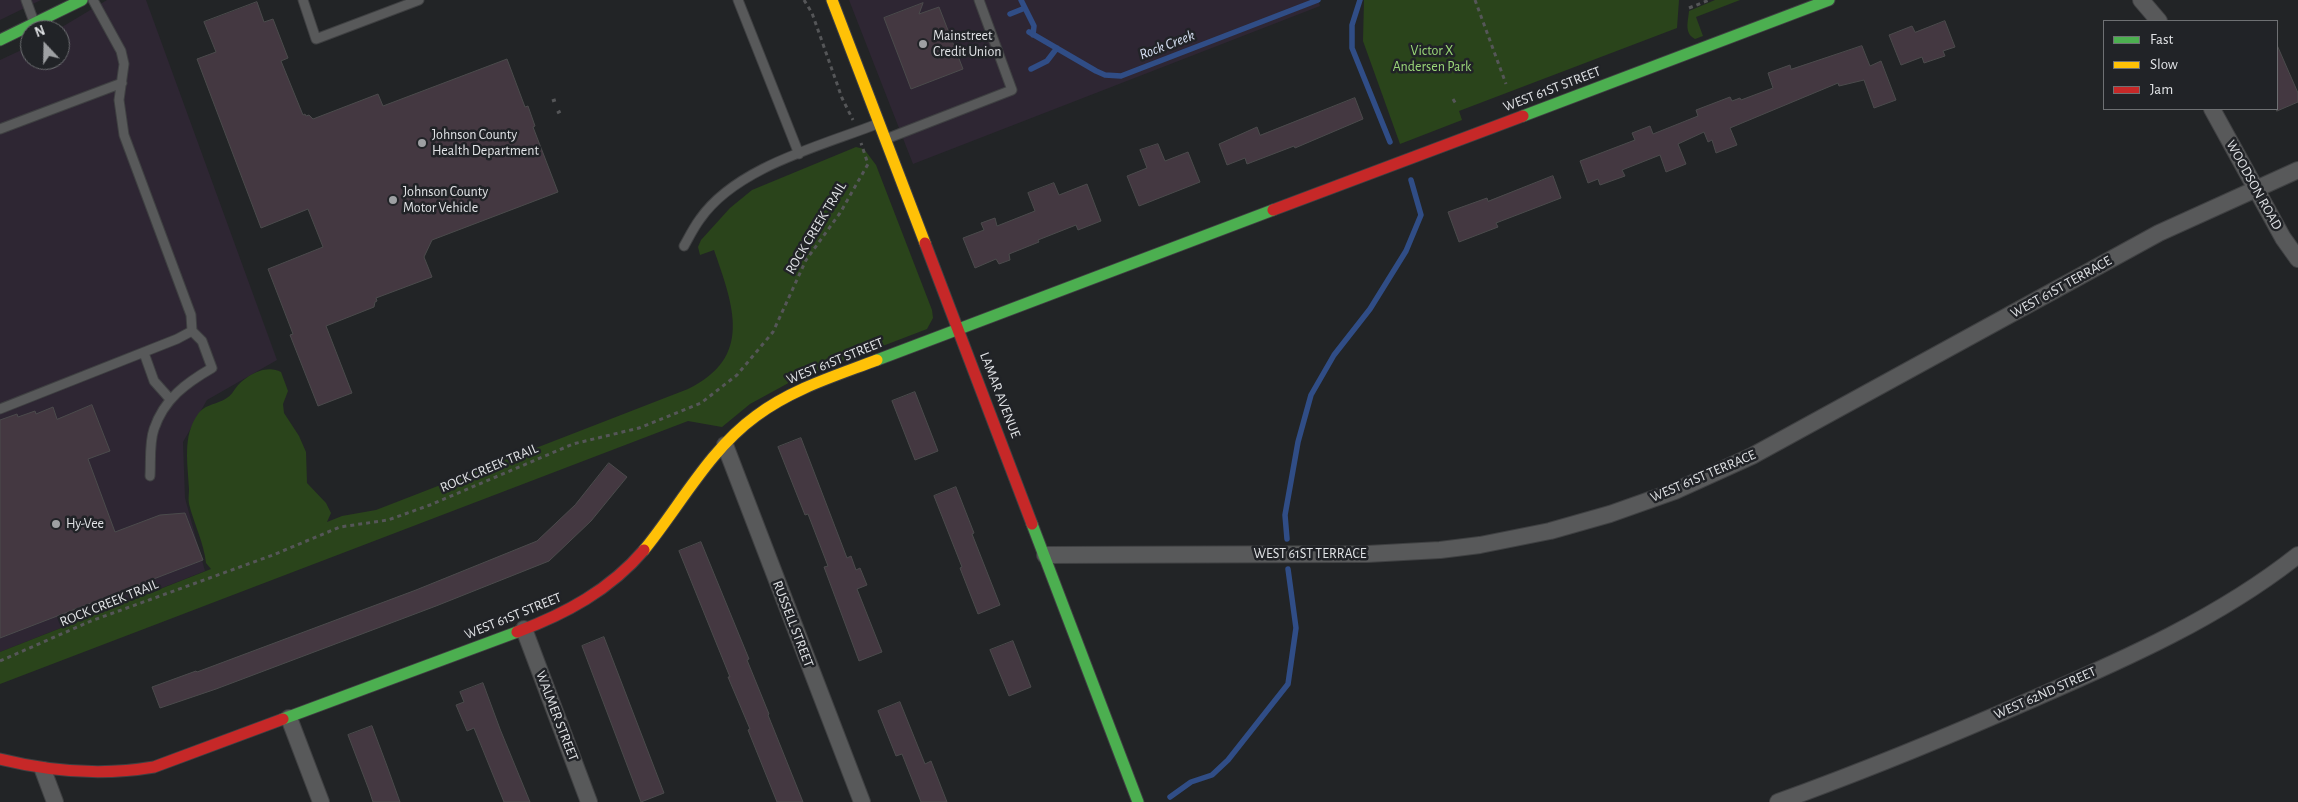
<!DOCTYPE html>
<style>
body{margin:0}
#map{position:relative;width:2298px;height:802px;overflow:hidden;background:#222426;font-family:"Alegreya Sans",sans-serif}
canvas{display:block}
.legend{position:absolute;left:2103px;top:20px;width:175px;height:90px;box-sizing:border-box;background:#212327;border:1px solid #6e7073;margin:0;padding:6px 9px;list-style:none;font-size:15px;color:#e1e3e6}
.legend li{display:flex;align-items:center;gap:10px;height:25px}
.legend b{width:25px;border:1px solid #6e7073}
.north{position:absolute;left:20px;top:20px;width:50px;height:50px;box-sizing:border-box;background:#212327;border:1px solid #6e7073;border-radius:50%;rotate:339deg;font-size:14px;font-weight:700;line-height:20px;text-align:center;color:#e1e3e6}
.north::after{content:'';display:block;margin:auto;width:18px;height:22px;background:#9ea0a3;clip-path:polygon(50% 0,100% 100%,50% 72%,0 100%)}
</style>
<div id="map">
<canvas width="2298" height="802"></canvas>
<ul class="legend">
<li><b style="height:6px;background:#4caf50"></b>Fast</li>
<li><b style="height:6px;background:#ffc107"></b>Slow</li>
<li><b style="height:6px;background:#c62828"></b>Jam</li>
</ul>
<div class="north">N</div>
</div>
<script>
const ctx = document.querySelector('canvas').getContext('2d');
ctx.lineJoin = 'round';
function paint(path, color) { ctx.fillStyle = color; ctx.fill(path, 'evenodd'); }
function strokePath(path, color, width, dash) { ctx.strokeStyle = color; ctx.lineWidth = width; ctx.lineCap = dash ? 'butt' : 'round'; ctx.setLineDash(dash || []); ctx.stroke(path); }
function label(font, color, halo, rows, align = 'center') {
  ctx.font = font + ' "Alegreya Sans",sans-serif'; ctx.lineWidth = 5; ctx.setLineDash([]); ctx.textBaseline = 'middle'; ctx.strokeStyle = halo; ctx.fillStyle = color; for (const [text, x, y, turn = 0] of rows) {
    ctx.save(); ctx.translate(x, y); ctx.rotate((+turn || 0) * Math.PI / 180); ctx.textAlign = isNaN(turn) ? turn : align; if (halo) ctx.strokeText(text, 0, 0); ctx.fillText(text, 0, 0); ctx.restore();
  }
}
paint(new Path2D(`
 M0,0H41L0,20Z
 M107,0H146L277,360L207,400L183,442L185,498L205,571L0,652V60L30,46V60H60V30H57Z
 M849,0H1318L1320,6L913,164Z`), '#2e2633');
paint(new Path2D(`
 M1364,0H1679L1677,28L1459,111L1462,120L1400,144L1363,41Z
 M1715,0H1740L1696,17L1703,36L1695,39C1684,33 1688,22 1689,11Z
 M856,147L864,149L876,165L932,310L933,318L927,329L794,380L750,404L722,427L688,421L0,684V652L211,569L206,563C204,543 194,524 189,504C188,499 189,494 189,489C188,464 182,436 198,414C206,402 224,405 233,392C242,377 265,363 281,372L288,391L283,404L284,413L299,436L306,452L307,483L326,503L331,513L327,522L342,516L376,510L688,389C754,357 733,305 714,250L700,255L698,247L701,240L730,208L752,190Z`), '#2a441b');
strokePath(new Path2D(`
 M1021,0L1034,26L1033,35
 M1360,0L1352,25V48L1390,142
 M1010,14L1025,8
 M1029,32L1096,71L1105,75L1121,76L1318,0
 M1031,69L1047,61L1057,48
 M1287,539L1285,515L1298,442L1311,395L1334,355L1370,309L1406,251L1421,215L1411,180
 M1170,797L1191,782L1212,775L1228,760L1288,684L1296,628L1288,569`), '#304d86', 5.5);
const building = new Path2D(`
 M257,2L264,22L273,19L288,58L281,61L303,115L305,114L306,116L309,115L313,119L378,94L383,106L507,59L525,107L528,106L535,126L533,127L558,192L432,240L424,257L432,277L376,298L377,301L375,302L374,307L326,326L352,393L318,406L290,335L293,334L268,269L323,247L308,209L261,228L197,59L216,52L204,22Z
 M923,3L919,14L939,7L963,69L911,89L884,18Z
 M1945,21L1955,47L1943,51L1945,56L1924,63L1922,57L1901,65L1889,35L1912,26L1915,32Z
 M2277,45L2298,93V102L2277,111Z
 M1862,46L1870,66L1881,61L1896,100L1874,108L1864,80L1839,86L1838,83L1730,128L1737,145L1716,153L1712,140L1708,142L1704,132L1678,144L1686,164L1666,172L1660,155L1622,170L1625,176L1600,185L1598,179L1588,183L1580,161L1635,140L1632,133L1650,126L1653,134L1698,116L1696,110L1730,97L1732,101L1740,98L1741,100L1773,88L1768,73L1790,65L1791,69Z
 M1355,98L1363,119L1295,148L1294,146L1247,164L1245,158L1227,165L1219,144L1257,127L1260,135Z
 M1158,144L1165,161L1188,152L1200,182L1139,206L1127,176L1147,168L1140,150Z
 M1553,176L1561,198L1496,223L1498,227L1459,242L1448,212L1487,198L1488,201Z
 M1054,183L1059,195L1087,184L1101,221L1078,230L1076,225L1038,240L1039,242L1009,254L1010,260L999,264L996,259L975,268L963,238L984,230L981,223L995,218L997,226L1035,211L1028,193Z
 M915,392L938,451L915,460L892,401Z
 M92,405L110,451L88,459L115,532L160,515L185,513L203,560L0,638V420L17,414L18,417L35,411L36,414L53,407L57,419Z
 M801,438L847,558L851,556L856,570L860,568L867,585L857,589L882,652L859,661L824,567L828,566L808,514L805,515L778,447Z
 M609,463L627,477L591,521L549,561L436,606L216,689L160,708L152,687L196,671L197,672L416,590L537,541L575,505Z
 M956,487L974,533L972,534L1000,605L978,614L960,568L962,567L934,496Z
 M701,542L749,659L747,660L769,714L768,715L803,802H777L748,730L750,729L728,677H730L679,551Z
 M604,637L664,793L641,802L582,646Z
 M1013,641L1031,687L1009,696L990,650Z
 M483,683L500,729L530,802H504L474,728L467,731L456,705L464,702L460,692Z
 M900,702L925,764L931,761L947,802H921L902,754L896,756L878,711Z
 M372,726L387,766L400,802H373L369,790L348,735Z`);
paint(building, '#443841');
strokePath(building, '#4b4b4c', 1);
const lane = new Path2D(`
 M26,0L34,22
 M303,0L316,39L419,0
 M738,0L799,154
 M0,129L122,83
 M886,139L1012,90L979,0
 M684,246C689,237 694,227 700,219C736,167 821,146 877,124
 M144,353L154,381L170,399
 M0,409L177,339L192,331L191,315L124,135L119,100L124,64L121,51L93,0
 M150,476C151,462 149,443 154,429C164,399 186,383 212,368L202,341L192,331`);
const street = new Path2D(`
 M2141,0L2159,21
 M2212,109L2283,238L2298,259
 M725,445L862,802
 M1045,555L1367,554L1440,550L1480,545L1550,531L1610,514L1675,491L1752,456L2159,233L2298,170
 M524,629L589,802
 M289,718L321,802
 M43,770L55,802
 M1778,802C1864,771 1949,736 2033,699C2125,659 2220,617 2298,555`);
const fast = new Path2D(`
 M0,40L82,0
 M1523,116L1829,0
 M877,360L1273,210
 M1032,524L1138,802
 M283,719L517,632`);
const slow = new Path2D(`
 M832,0L925,243
 M644,550C680,506 709,450 756,416C792,389 835,376 877,360`);
const jam = new Path2D(`
 M1273,210L1523,116
 M925,243L1032,524
 M517,632C565,614 610,590 644,550
 M0,759C52,772 101,776 154,767L283,719`);
strokePath(lane, '#3f4042', 11);
strokePath(street, '#3f4042', 18);
strokePath(fast, '#3f4042', 13);
strokePath(slow, '#3f4042', 13);
strokePath(jam, '#3f4042', 13);
strokePath(new Path2D(`
 M804,0L812,13L842,98L853,120
 M1475,0L1506,84
 M1689,8L1709,0
 M1453,99L1456,104
 M552,101L558,99
 M557,113L563,110
 M0,661L91,621L273,555L340,527L388,520L430,505L573,444L639,428L701,403L737,375L773,332L806,260L840,213L868,164L861,143`), '#555658', 3, [4, 4]);
strokePath(lane, '#58595a', 9);
strokePath(street, '#58595a', 16);
strokePath(fast, '#4caf50', 11);
strokePath(slow, '#ffc107', 11);
strokePath(jam, '#c62828', 11);
for (const [x, y, r, color] of [
 [923,44,5,"#9ea0a3"],
 [422,143,5,"#9ea0a3"],
 [393,200,5,"#9ea0a3"],
 [56,524,5,"#9ea0a3"]
]) { const dot = new Path2D(); dot.arc(x, y, r, 0, 2 * Math.PI); ctx.fillStyle = color; ctx.fill(dot); strokePath(dot, '#212327', 2); }
label('14px', '#e1e3e6', '#212327', [
 ["Mainstreet",933,36],
 ["Credit Union",933,52],
 ["Johnson County",432,135],
 ["Health Department",432,151],
 ["Johnson County",403,192],
 ["Motor Vehicle",403,208],
 ["Hy-Vee",66,524]
], 'left');
label('14px', '#9bd879', '#212327', [
 ["Victor X",1432,51],
 ["Andersen Park",1432,67]
]);
label('14px', '#e1e3e6', '#212327', [
 ["WEST 61ST STREET",1552,89,-21],
 ["WOODSON ROAD",2254,185,61],
 ["ROCK CREEK TRAIL",816,228,-59],
 ["WEST 61ST TERRACE",2061,287,-29],
 ["WEST 61ST STREET",835,361,-22],
 ["LAMAR AVENUE",1000,395,69],
 ["ROCK CREEK TRAIL",489,468,-23],
 ["WEST 61ST TERRACE",1703,476,-23],
 ["WEST 61ST TERRACE",1310,554],
 ["ROCK CREEK TRAIL",109,603,-22],
 ["WEST 61ST STREET",513,616,-22],
 ["RUSSELL STREET",793,624,69],
 ["WEST 62ND STREET",2045,693,-24],
 ["WALMER STREET",557,716,69]
]);
label('italic 15px', '#d5dff2', '#212327', [
 ["Rock Creek",1167,45,-21]
]);
</script>
